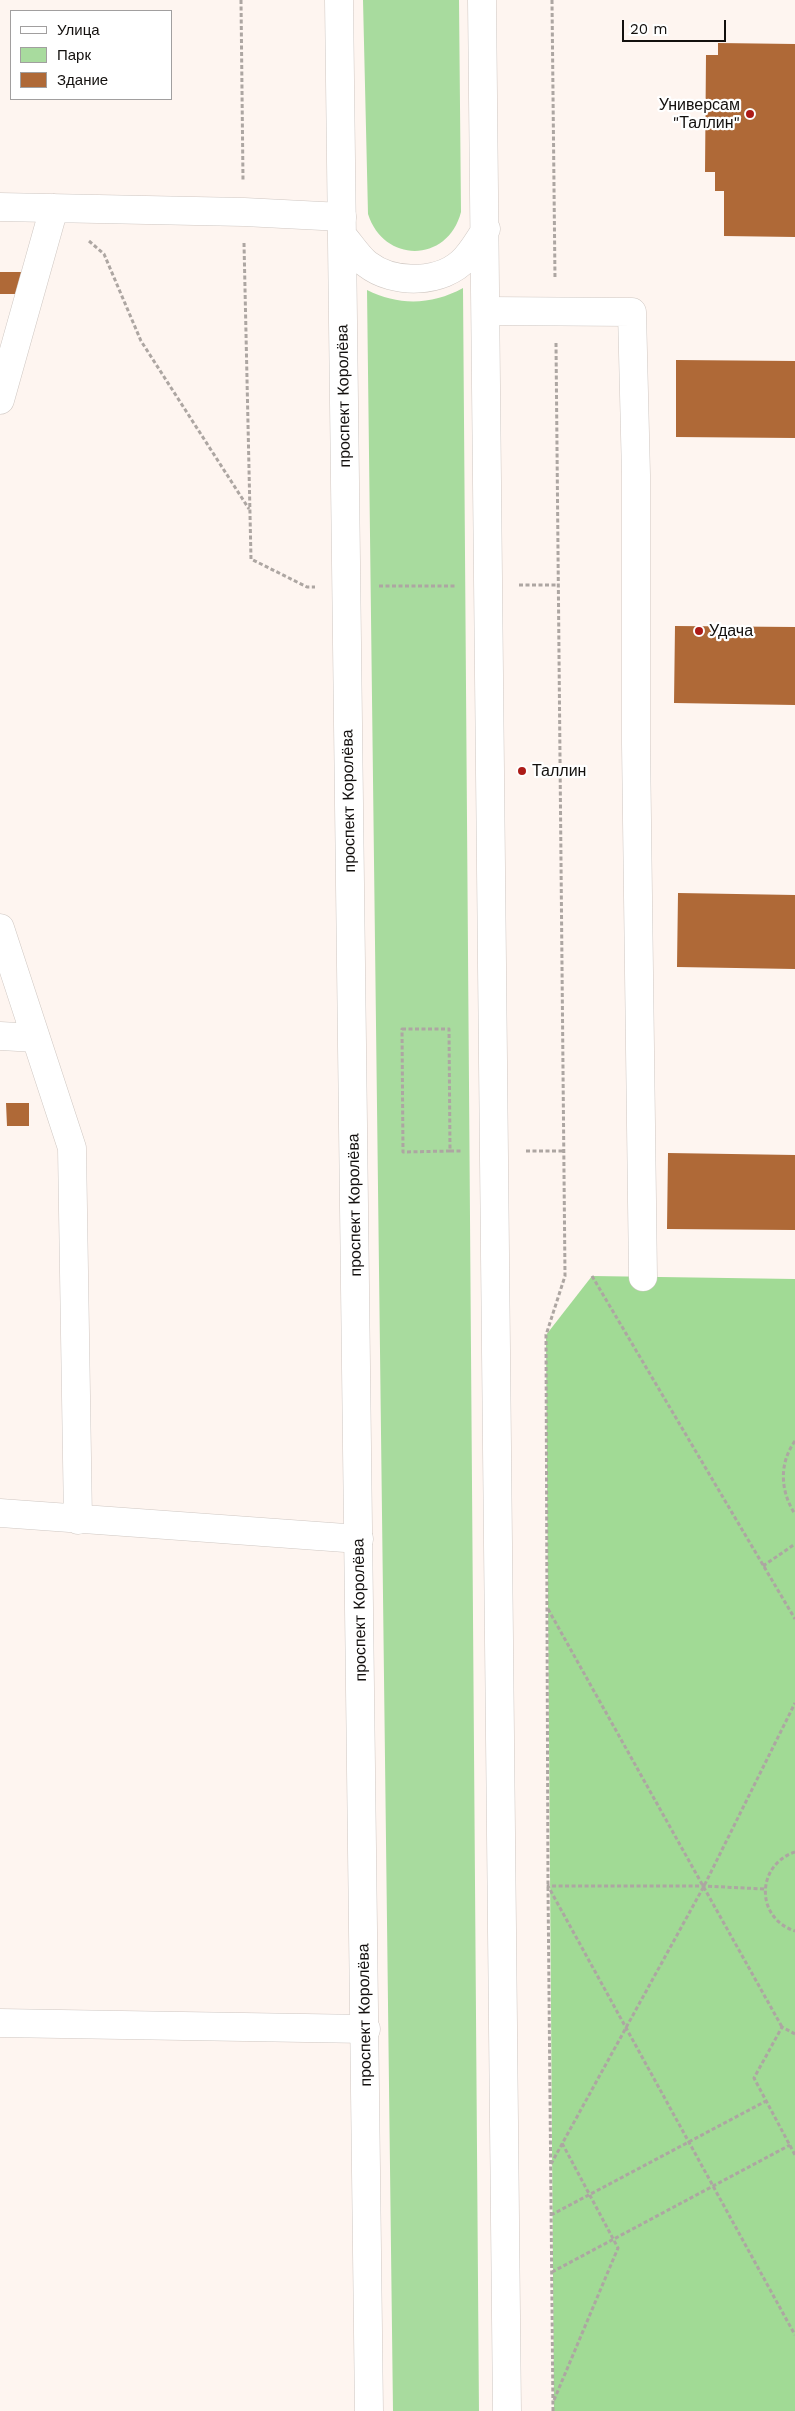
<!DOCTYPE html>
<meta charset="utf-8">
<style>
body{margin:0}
#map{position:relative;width:795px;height:2411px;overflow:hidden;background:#fef5f0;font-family:"Work Sans",sans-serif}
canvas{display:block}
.legend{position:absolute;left:10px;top:10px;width:162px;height:90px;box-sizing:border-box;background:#fff;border:1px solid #a19f9f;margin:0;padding:6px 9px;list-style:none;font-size:15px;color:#13100e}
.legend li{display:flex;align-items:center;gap:10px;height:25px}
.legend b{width:25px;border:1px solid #a19f9f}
.scale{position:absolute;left:622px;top:20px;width:104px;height:22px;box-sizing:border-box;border:2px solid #13100e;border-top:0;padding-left:6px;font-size:15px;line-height:18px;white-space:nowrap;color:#13100e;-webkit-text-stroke:4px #fff;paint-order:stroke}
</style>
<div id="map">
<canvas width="795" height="2411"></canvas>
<ul class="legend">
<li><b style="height:6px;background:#fff"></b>Улица</li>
<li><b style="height:14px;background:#a8db9e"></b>Парк</li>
<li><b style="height:14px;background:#af6937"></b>Здание</li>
</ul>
<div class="scale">20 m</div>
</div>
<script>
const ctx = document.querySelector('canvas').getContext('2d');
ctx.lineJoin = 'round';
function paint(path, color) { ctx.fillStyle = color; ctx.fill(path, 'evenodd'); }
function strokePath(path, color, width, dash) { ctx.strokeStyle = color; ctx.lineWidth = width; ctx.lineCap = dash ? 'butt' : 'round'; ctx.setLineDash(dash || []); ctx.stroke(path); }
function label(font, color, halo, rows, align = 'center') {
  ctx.font = font + ' "Work Sans",sans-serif'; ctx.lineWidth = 4.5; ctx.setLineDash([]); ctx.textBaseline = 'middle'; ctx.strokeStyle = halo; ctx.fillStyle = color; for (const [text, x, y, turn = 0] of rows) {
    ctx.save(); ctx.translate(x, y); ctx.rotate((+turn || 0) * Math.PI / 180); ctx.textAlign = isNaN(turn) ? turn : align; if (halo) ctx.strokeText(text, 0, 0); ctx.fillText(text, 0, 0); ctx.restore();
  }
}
paint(new Path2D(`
 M363,0H459L461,212C448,263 384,264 368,214Z
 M463,288L479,2411H393L367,290C399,306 432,305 463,288Z`), '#a8db9e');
paint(new Path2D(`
 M592,1276L795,1279V2411H554L546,1335Z`), '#a1da95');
paint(new Path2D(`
 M718,43L795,44V237L724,236V191H715V172H705L706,55H718Z
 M0,272H22V294H0Z
 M676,360L795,361V438L676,437Z
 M675,626L795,627V705L674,703Z
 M678,893L795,895V969L677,967Z
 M6,1103H29V1126H7Z
 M668,1153L795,1155V1230L667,1229Z`), '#af6937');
const minor = new Path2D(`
 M0,207L244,212L342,217
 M487,311L632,312L636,475V744L643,1277
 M0,400L54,208
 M0,928L72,1148L78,1520
 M0,1036L36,1038
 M0,1513L359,1539
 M0,2023L366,2029`);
const major = new Path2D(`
 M339,0L369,2411
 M482,0L507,2411
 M342,235C350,244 358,257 367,264C394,285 443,284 466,258C474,249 480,239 486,229`);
strokePath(minor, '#cfc7c2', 29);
strokePath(major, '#cfc7c2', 29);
strokePath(new Path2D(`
 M241,0L243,180
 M552,0L555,279
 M89,241L104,254L141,341L249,509
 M244,243L251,559L307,587H315
 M519,585H558
 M379,586H457
 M402,1029H449L450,1151L403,1152Z
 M450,1151H462
 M526,1151H563
 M592,1276L795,1619
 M795,1441C779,1463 780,1491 795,1514
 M763,1566L795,1544
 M548,1609L782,2027
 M795,1852C756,1865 755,1918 795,1931
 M764,1889L704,1886H548L795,2335
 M795,2034L782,2027L754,2078L795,2155
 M551,2164L704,1886L795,1703
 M551,2215L766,2101
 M552,2272L790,2145
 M554,2400L618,2248L562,2143
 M553,2411L548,1886L546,1335L565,1276L556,343`), '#ada6a2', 3, [4, 2.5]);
strokePath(minor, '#fff', 28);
strokePath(major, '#fff', 28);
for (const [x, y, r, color] of [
 [750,114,5,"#ac1b17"],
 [699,631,5,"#ac1b17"],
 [522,771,5,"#ac1b17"]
]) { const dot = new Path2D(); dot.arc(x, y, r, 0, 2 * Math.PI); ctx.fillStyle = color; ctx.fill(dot); strokePath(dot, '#fff', 2); }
label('16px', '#13100e', '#fff', [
 ["Универсам",740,105,"right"],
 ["\"Таллин\"",740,123,"right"],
 ["Удача",709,631],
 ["Таллин",532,771]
], 'left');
label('16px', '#13100e', '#fff', [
 ["проспект Королёва",344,396,-91],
 ["проспект Королёва",349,801,-91],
 ["проспект Королёва",355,1205,-91],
 ["проспект Королёва",360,1610,-91],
 ["проспект Королёва",365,2015,-91]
]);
</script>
